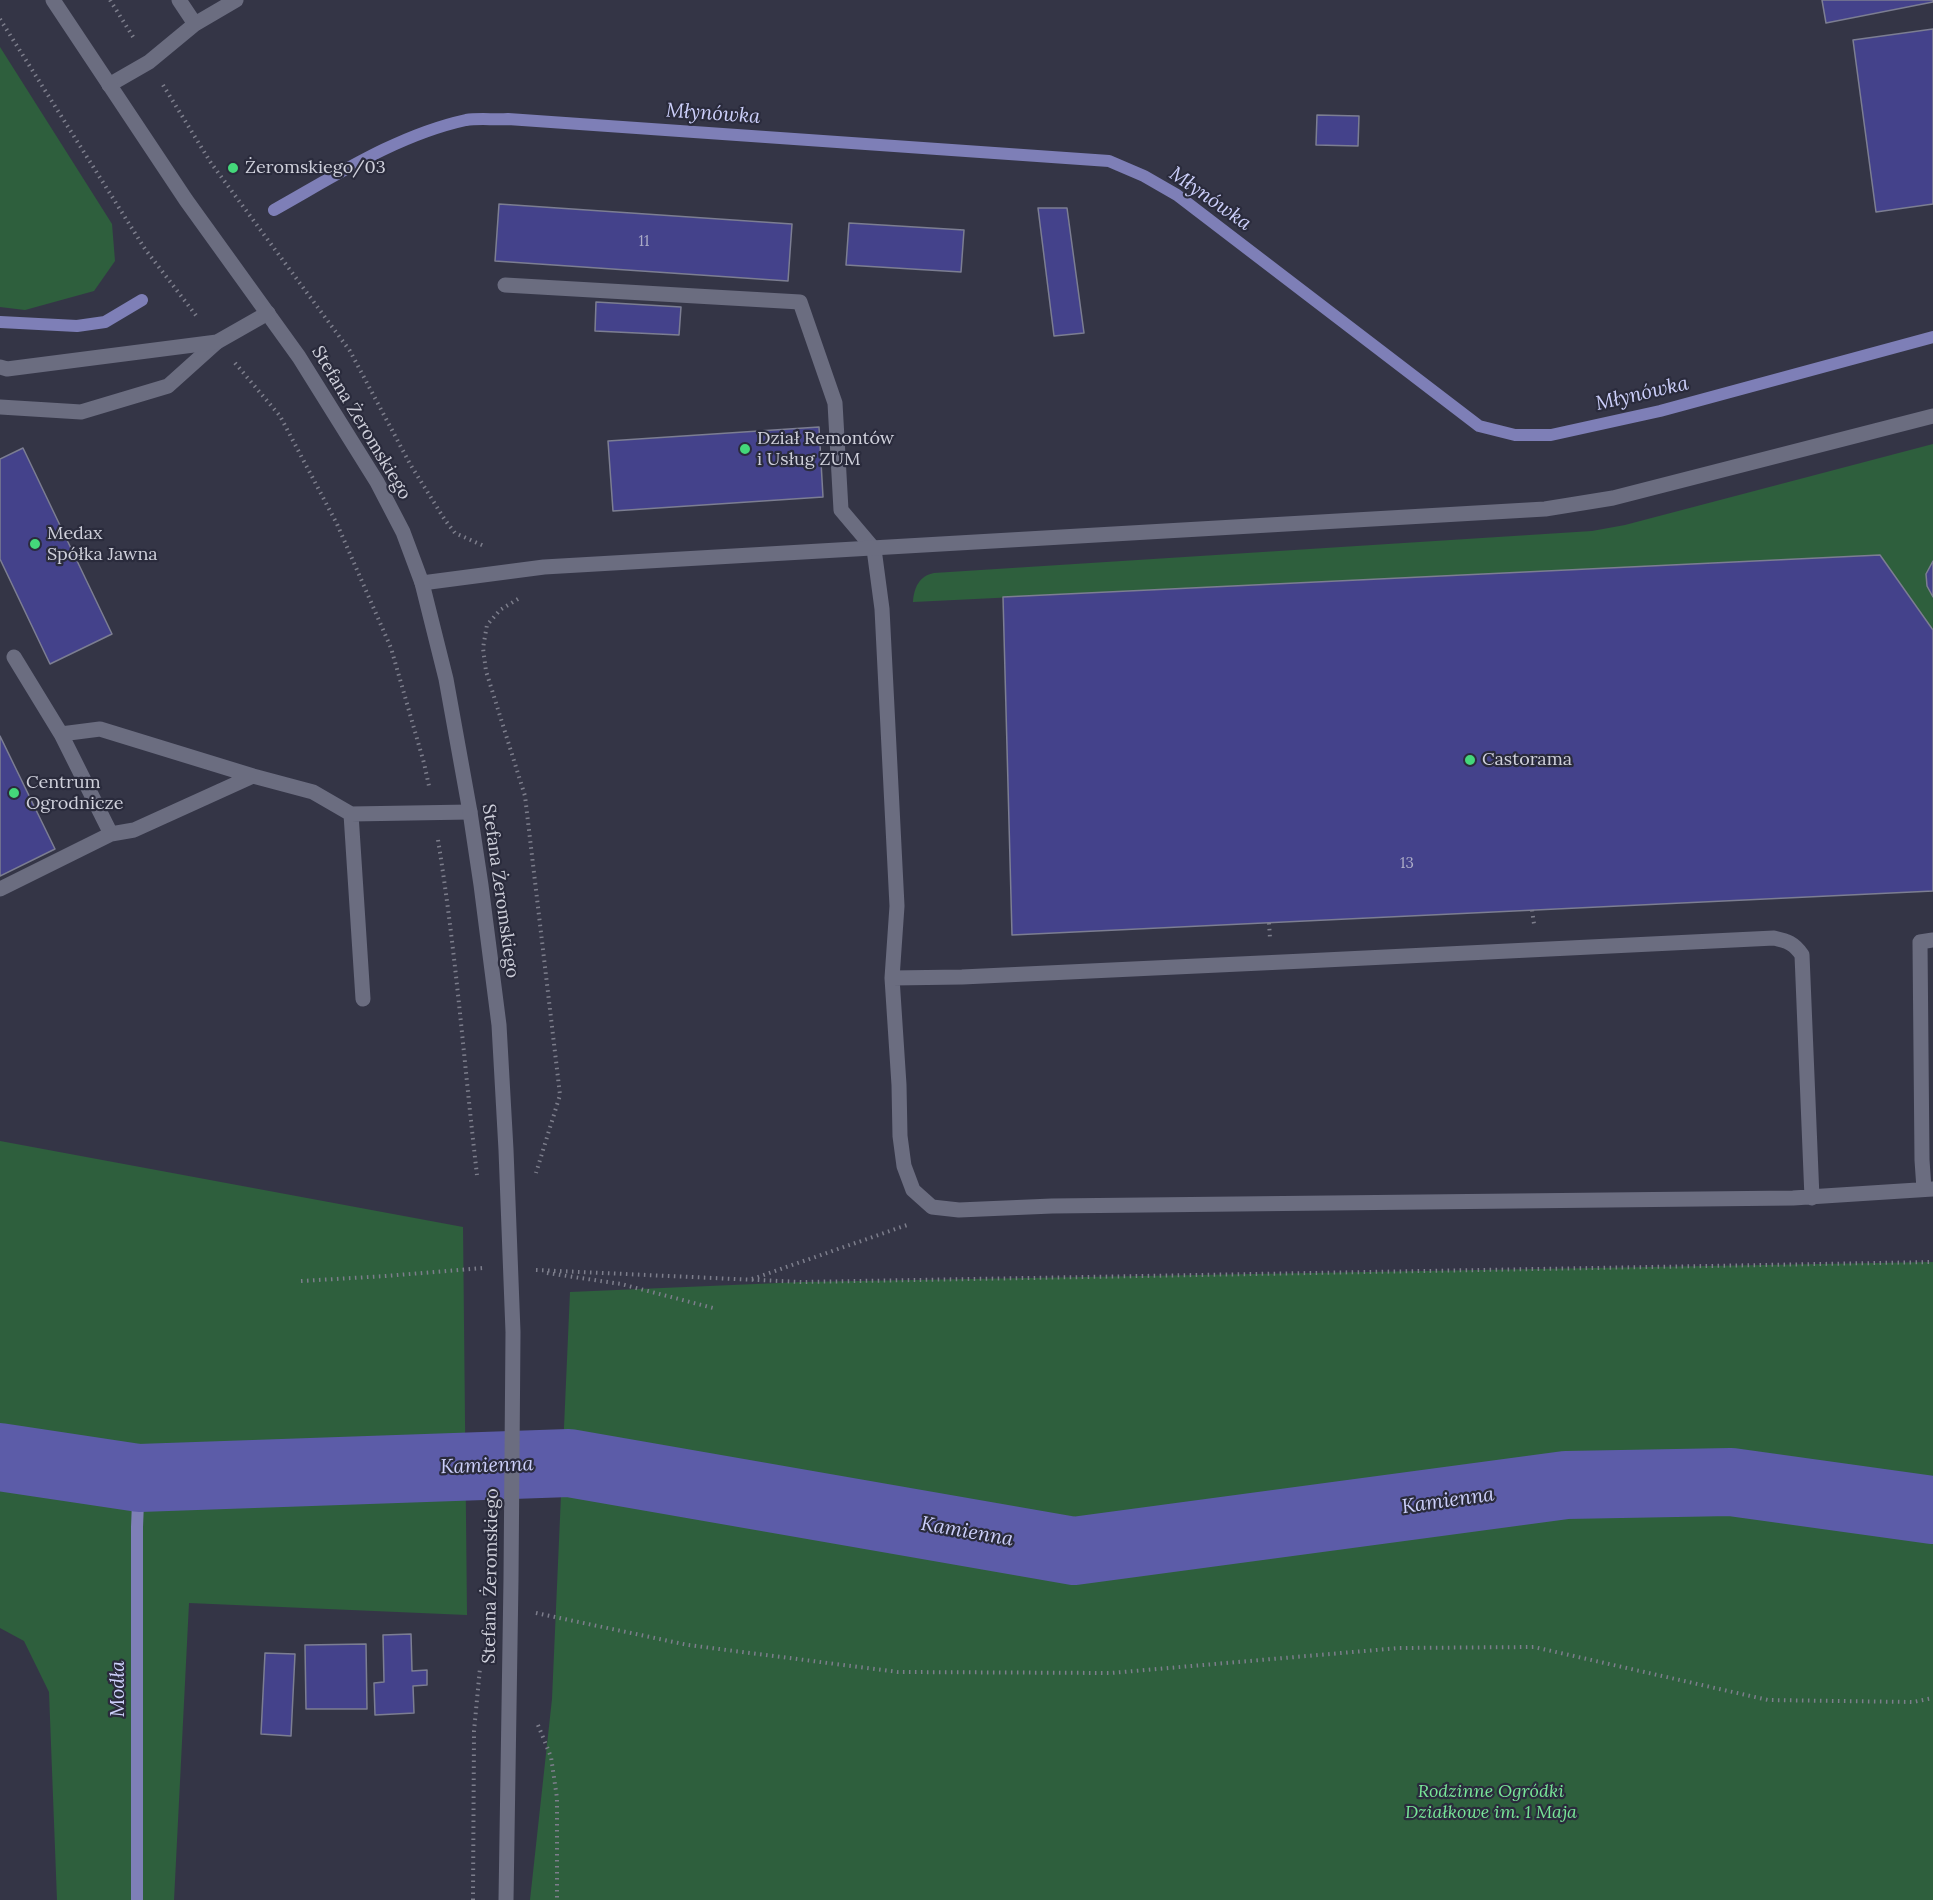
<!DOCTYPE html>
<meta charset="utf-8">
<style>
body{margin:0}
canvas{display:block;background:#343546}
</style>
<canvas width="1933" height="1900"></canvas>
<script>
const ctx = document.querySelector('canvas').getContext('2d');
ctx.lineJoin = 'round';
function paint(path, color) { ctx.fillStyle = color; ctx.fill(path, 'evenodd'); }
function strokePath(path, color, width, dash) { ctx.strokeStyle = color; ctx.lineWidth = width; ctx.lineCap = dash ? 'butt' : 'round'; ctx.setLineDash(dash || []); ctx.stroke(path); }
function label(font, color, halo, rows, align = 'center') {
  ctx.font = font + ' Lora,serif'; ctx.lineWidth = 4.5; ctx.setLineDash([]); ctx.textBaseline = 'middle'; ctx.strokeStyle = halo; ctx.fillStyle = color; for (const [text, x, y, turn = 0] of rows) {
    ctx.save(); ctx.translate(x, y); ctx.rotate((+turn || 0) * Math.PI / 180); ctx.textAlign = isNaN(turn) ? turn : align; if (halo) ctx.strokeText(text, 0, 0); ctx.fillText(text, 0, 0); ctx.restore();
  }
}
paint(new Path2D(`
 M0,47L112,224L115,261L94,291L25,310L0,307Z
 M1933,444V630L1880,555L913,602C914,588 919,576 934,573L1592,531L1625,525Z
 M0,1141L463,1227L467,1615L189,1603L174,1900H57L49,1692L24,1641L0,1628Z
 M1933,1262V1900H530L552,1699L570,1292L802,1282Z`), '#2e5f3d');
strokePath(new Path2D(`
 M274,210C335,176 397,135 466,120C479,118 495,120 508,119L1109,161L1144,176L1177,195L1479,426L1515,435H1551L1660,411L1933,337
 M0,322L77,326L105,322L142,300
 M137,1900V1527L139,1478`), '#7e7fb7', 12);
strokePath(new Path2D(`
 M0,1457L139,1478L569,1463L1074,1551L1566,1485L1731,1482L1933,1510`), '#5c5ca8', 68);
const building = new Path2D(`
 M1822,0H1933V2L1826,23Z
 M1933,29V204L1876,212L1853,40Z
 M1317,115L1359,116L1358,146L1316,145Z
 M499,204L792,224L788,281L495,261Z
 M1038,208H1067L1084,333L1054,336Z
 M849,223L964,230L961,272L846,265Z
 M596,302L681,307L679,335L595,331Z
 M819,427L823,497L613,511L608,441Z
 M23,448L112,634L50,664L0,559V459Z
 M1880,555L1933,630V891L1012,935L1003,597Z
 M1933,561V597L1927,586L1926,574Z
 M0,736L55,849L0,876Z
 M411,1634L412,1671L427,1670V1685L413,1686L414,1713L375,1715L374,1683L384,1682L383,1635Z
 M366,1644L367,1709H306L305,1645Z
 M265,1653L295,1654L291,1736L261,1734Z`);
paint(building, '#44428b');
strokePath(building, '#7c7e92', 1.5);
strokePath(new Path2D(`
 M110,0L135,40
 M0,19L145,249L198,318
 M163,85L211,163L350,351L410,464L445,520L455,533L484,546
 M235,363L280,416L337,524L391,648L424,763L429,786
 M518,599L500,610L487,625L483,648L486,671L525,796L560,1095L536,1173
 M438,840C456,951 464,1064 477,1175
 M1532,910L1534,924
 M1269,923L1270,938
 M536,1270L802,1282L1933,1262
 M547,1273L621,1284L717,1309
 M752,1279L910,1224
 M301,1281L386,1276L483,1268
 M536,1613L688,1645L898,1672L1111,1673L1399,1648L1534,1647L1768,1700L1913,1702L1933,1698
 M538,1725L551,1757L557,1798V1900
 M473,1900L474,1731L480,1668`), '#7d7e8c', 4, [1.5, 4.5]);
strokePath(new Path2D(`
 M179,0L195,24
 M109,85L149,62L195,24L236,0
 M505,285L800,302L835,403L841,510L874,549L882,609L897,906L892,978L899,1085L900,1136L904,1166L913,1190L932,1207L959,1210L1052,1206L1793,1198L1933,1189
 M0,407L81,412L168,386L217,342
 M14,657L61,734
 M253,776L134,830L111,834L61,734L100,729L253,776L313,792L351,814
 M0,889L111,834
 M892,978L962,977L1304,961L1774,938C1787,941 1794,943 1802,955L1812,1198
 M363,999L351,814L470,812
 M1924,1189L1922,1160L1920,942L1933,940`), '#6b6d80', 15);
strokePath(new Path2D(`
 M0,367L7,369L217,342L268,313
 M422,583L544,567L1545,509L1613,498L1933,416`), '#6b6d80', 15);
strokePath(new Path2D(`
 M53,0L186,200L299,357L377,482L403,532L422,583L446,679L470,812L481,885L499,1025L506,1150L513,1332L511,1579L506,1900`), '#6b6d80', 15);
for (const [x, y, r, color] of [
 [233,168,6,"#44d77a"],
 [745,449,6,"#44d77a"],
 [35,544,6,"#44d77a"],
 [1470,760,6,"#44d77a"],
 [14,793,6,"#44d77a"]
]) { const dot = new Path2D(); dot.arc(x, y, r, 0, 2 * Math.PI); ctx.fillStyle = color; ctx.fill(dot); strokePath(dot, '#2a2b3c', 2); }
label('15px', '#acacc7', null, [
 ["11",644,242],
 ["13",1407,864]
]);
label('18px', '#cfd0db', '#2a2b3c', [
 ["Żeromskiego/03",245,168],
 ["Dział Remontów",757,439],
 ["i Usług ZUM",757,460],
 ["Medax",47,534],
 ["Spółka Jawna",47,555],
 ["Castorama",1482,760],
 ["Centrum",26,783],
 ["Ogrodnicze",26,804]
], 'left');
label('18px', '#cfd0db', '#2a2b3c', [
 ["Stefana Żeromskiego",361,423,59],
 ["Stefana Żeromskiego",500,891,82],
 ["Stefana Żeromskiego",491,1576,-89]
]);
label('italic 18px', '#78e598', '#2a2b3c', [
 ["Rodzinne Ogródki",1491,1792],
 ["Działkowe im. 1 Maja",1491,1813]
]);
label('italic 20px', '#cccffa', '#2a2b3c', [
 ["Młynówka",713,114,4],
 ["Młynówka",1210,199,35],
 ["Młynówka",1642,394,-13],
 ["Kamienna",487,1466,-2],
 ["Kamienna",1448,1501,-8],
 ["Kamienna",967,1532,10],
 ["Modła",118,1689,-90]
]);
</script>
